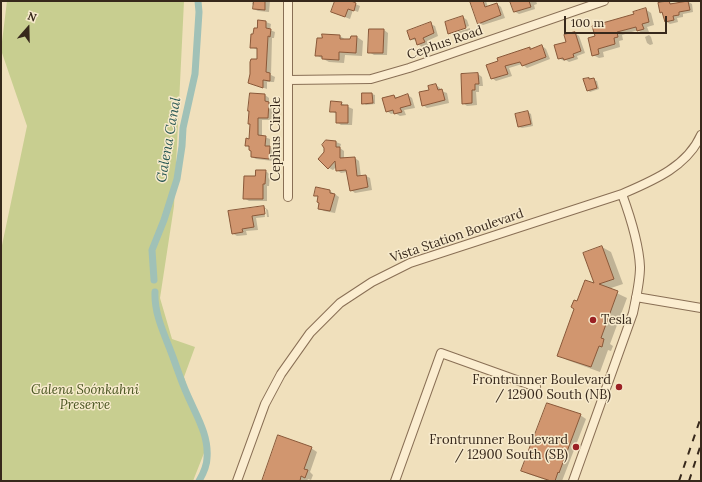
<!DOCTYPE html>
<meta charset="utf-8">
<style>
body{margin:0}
#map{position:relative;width:702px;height:482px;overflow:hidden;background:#f0e0bc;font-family:Lora,serif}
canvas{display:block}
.frame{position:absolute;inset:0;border:2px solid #37281b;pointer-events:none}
.north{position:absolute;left:8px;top:8px;width:40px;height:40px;-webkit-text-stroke:3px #f7eacc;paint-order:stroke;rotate:20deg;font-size:11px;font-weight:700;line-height:16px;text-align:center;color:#37281b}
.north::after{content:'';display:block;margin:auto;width:14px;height:18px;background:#37281b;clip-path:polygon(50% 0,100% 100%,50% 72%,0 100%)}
.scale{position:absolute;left:564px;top:16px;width:103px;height:18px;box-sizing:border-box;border:2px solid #37281b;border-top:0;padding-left:5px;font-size:12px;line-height:14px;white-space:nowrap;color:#37281b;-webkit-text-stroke:3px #f7eacc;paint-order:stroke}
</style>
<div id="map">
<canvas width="702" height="482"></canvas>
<div class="frame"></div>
<div class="north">N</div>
<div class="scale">100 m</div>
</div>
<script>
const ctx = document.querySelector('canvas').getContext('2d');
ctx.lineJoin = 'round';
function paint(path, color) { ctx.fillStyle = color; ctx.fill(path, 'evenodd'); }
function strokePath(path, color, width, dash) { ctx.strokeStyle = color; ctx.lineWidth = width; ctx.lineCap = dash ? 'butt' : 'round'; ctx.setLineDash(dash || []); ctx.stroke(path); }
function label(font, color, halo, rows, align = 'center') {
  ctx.font = font + ' Lora,serif'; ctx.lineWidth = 3; ctx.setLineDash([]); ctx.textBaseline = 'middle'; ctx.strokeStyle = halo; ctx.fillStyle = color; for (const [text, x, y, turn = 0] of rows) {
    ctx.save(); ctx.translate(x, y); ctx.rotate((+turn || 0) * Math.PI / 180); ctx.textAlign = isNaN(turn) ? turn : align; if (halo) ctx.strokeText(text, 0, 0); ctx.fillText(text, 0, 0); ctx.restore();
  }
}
paint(new Path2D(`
 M7,1H184L174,206L160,298L172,339L195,347L184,377L206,448L193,481H1V250L27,126L1,50Z`), '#c8ce90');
paint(new Path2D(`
 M253,1H270L269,12L258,11L254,9V5L252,4Z
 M335,1H353V3L360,6L358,12L353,10L350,19L332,12Z
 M471,1H486L488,7L497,4L501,7L505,18L483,25L479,23Z
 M511,1H536L537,4L534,5L535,9L519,14L514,11Z
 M687,1L692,4L693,12L683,14V17L677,18L678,22L670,24L665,21L664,13L661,12L669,2L674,4Z
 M645,9L651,13L654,25L647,27L649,32L643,34L638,30L622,35L623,40L619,41L620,47L603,52L604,57L599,58L593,55L596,36Z
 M463,17L467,20L469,26L451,32V34L470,28V30L454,35L449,33Z
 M259,21L266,22L271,24L270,30L275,32L274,38H272L271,75L275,77L274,82H267V89L249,82L257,60L258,50L251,47L254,35L258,29Z
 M430,24L435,26L438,36L427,41L428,45L422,47L418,44L417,41L411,39Z
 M384,30L388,33L387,55H374L369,52Z
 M575,33L579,36L585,53L577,56L578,59L569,62L566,60L564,61L559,58L567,42Z
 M649,35L651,37L653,44L650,45L647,43L645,37Z
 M340,36L346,40L351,41L352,37H357L363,41L362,56L345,55L344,63L329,62L316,55Z
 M542,46L546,49L550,59L527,68L522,64L509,68L512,76L496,81L492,78L488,65L530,48L531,49Z
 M478,74L482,77L483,86H479V92H476L477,105L467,106L463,103Z
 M589,79L597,81L599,89L590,92L588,90Z
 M436,85L440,88L441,91L447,93L449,103L427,108L423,105L430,91Z
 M372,94L375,95V104L366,105L363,103Z
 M265,95L269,98V103L273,105V120H262V136L270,139V147L274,150L273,161L256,159L252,157V151L250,148L246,145L250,140L251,125L249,124Z
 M408,95L412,98L415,108L404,110L406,115L400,116L395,113L391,114L387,111L394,96L398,98Z
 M341,103L346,106L353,109L352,125H341L337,122V114L331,111Z
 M528,112L531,114L533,126L522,128L519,127L516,115Z
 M327,141L336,142L341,144L340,148L344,151V159L355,158L359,161L361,177L366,176L370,178L372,190L355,193L351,190L347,172L341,173L337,170L336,167L333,170L329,168L325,153Z
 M265,171L270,174L269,186H267V201H249L244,198L256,177Z
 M330,191L339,197L335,213L324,211L319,208L320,203L319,197L315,195Z
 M264,207L268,210L269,217H267L266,209H264L265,217L256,218L258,230L246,231L247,235L237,236L232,233L229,212Z
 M602,247L611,252L623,284L608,289L627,298L610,344L613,346L611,351L608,350L600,372L567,360L558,355L578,303L595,284Z
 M580,415L586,419L562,481H549L528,474L522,471Z
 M311,448L317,452L310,472L313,475L311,480L308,479L307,481H263Z`), '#0003');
strokePath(new Path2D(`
 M154,280L152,250L164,220L177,179L182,146L183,128L195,74L199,12L198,1
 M155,292C154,316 166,337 174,360C178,371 182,383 187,394C196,415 209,435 207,458C207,466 203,474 199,481`), '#a0c1b7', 7);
const building = new Path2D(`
 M254,1H265V10L253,9Z
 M335,1H351L356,3L354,11L348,9L345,17L331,12Z
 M470,1H483L485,7L497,3L501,15L478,24Z
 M510,1H529L531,7L514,12Z
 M669,1L670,4L688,1L690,10L679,12V15L673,16L674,20L665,22L662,12L660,13L658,3Z
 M646,8L649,22L642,24L644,29L637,31L636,27L617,32L618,37L614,38L615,44L598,49L599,54L592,56L588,38L595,36L592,26L634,14L633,12Z
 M463,16L466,28L448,34L445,22Z
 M258,20L266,21V28L271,29L270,37L268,36L266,72L270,73V81L263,80V88L248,83L250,74V62L251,59H257V48H250L251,34H253L254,28H257Z
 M431,22L434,33L423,38L425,42L417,45L415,38L410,40L407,31Z
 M369,29H384L383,53H368Z
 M575,32L581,51L573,54L574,57L564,60L563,58L558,59L554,45L566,42L564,35Z
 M322,34L340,35V39H350L351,36H357L356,53L339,52V60L322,59V56H315L317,38H322Z
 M542,45L546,57L522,66L520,62L505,66L508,74L491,79L486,65L498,61L497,58L530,47V49Z
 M478,73L479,84H475V90H472V103L462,104L461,74Z
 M589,78V79L594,78L597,88L587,91L583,79Z
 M436,84L438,90L442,89L445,100L422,106L419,92L429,90L428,86Z
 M250,93L265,94V101L269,102L268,118H258V135L266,136L265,146H270L269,159L251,157V151L249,150V146H245L246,138L249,139L250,124H248L249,111H248Z
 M362,93H372L373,103L362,104Z
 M408,94L411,105L400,108L402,112L394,114L393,110L386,112L382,98L394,95L395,98Z
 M331,101L342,102L341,105H348V123H336V112H330Z
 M528,111L531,124L518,127L515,114Z
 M326,140L336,141V147H340V158L355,157L357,176L366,175L368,187L350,191L346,170L336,171L335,161L328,169L318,159L324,152V148L322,145Z
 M256,170H266L265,184H263V199H243L244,176H255Z
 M316,187L330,190V193L335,194L330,211L318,209L319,203L317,202L318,196H314Z
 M264,206L265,214L252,216L254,227L242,229L243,232L232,234L228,211Z
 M602,246L614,279L599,284L618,291L601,338L604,339L602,347L599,346L591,367L557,356L574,309L571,307L574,300L577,301L585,280L594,283L583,253Z
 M547,403L581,414L559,473L558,472L555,481H551L521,471Z
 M278,435L312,447L304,469L308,470L305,478L301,476L300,481H262Z`);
paint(building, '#d1966f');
strokePath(building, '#895839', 1);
const minor = new Path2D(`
 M288,80L371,79L409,68L604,1
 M288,197V1
 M636,297L701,308
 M237,481L265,404L281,374L310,333L340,303L372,282L410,263L622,194C652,181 687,167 701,135
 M395,481L441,353L536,387
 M573,481L633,313C636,298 640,282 640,267C639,243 630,216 622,194`);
strokePath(minor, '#896f55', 10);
strokePath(minor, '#fbedd0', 8);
strokePath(new Path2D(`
 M679,481L701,417
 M689,481L701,444`), '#37281b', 2, [7, 7]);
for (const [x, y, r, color] of [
 [593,320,4,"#9b2124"],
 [619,387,4,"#9b2124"],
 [576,447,4,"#9b2124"]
]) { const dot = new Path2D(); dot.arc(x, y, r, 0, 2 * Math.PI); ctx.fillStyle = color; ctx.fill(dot); strokePath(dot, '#f7eacc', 1.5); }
label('13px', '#37281b', '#f7eacc', [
 ["Cephus Road",445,43,-19],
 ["Cephus Circle",276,139,-90],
 ["Vista Station Boulevard",457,236,-19]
]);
label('13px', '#37281b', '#f7eacc', [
 ["Tesla",601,320,"left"],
 ["Frontrunner Boulevard",611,380],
 ["/ 12900 South (NB)",611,395],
 ["Frontrunner Boulevard",568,440],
 ["/ 12900 South (SB)",568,455]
], 'right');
label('italic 13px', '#485420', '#f7eacc', [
 ["Galena Soónkahni",85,390],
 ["Preserve",85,405]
]);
label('italic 14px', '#295854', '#f7eacc', [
 ["Galena Canal",169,140,-80]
]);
</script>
